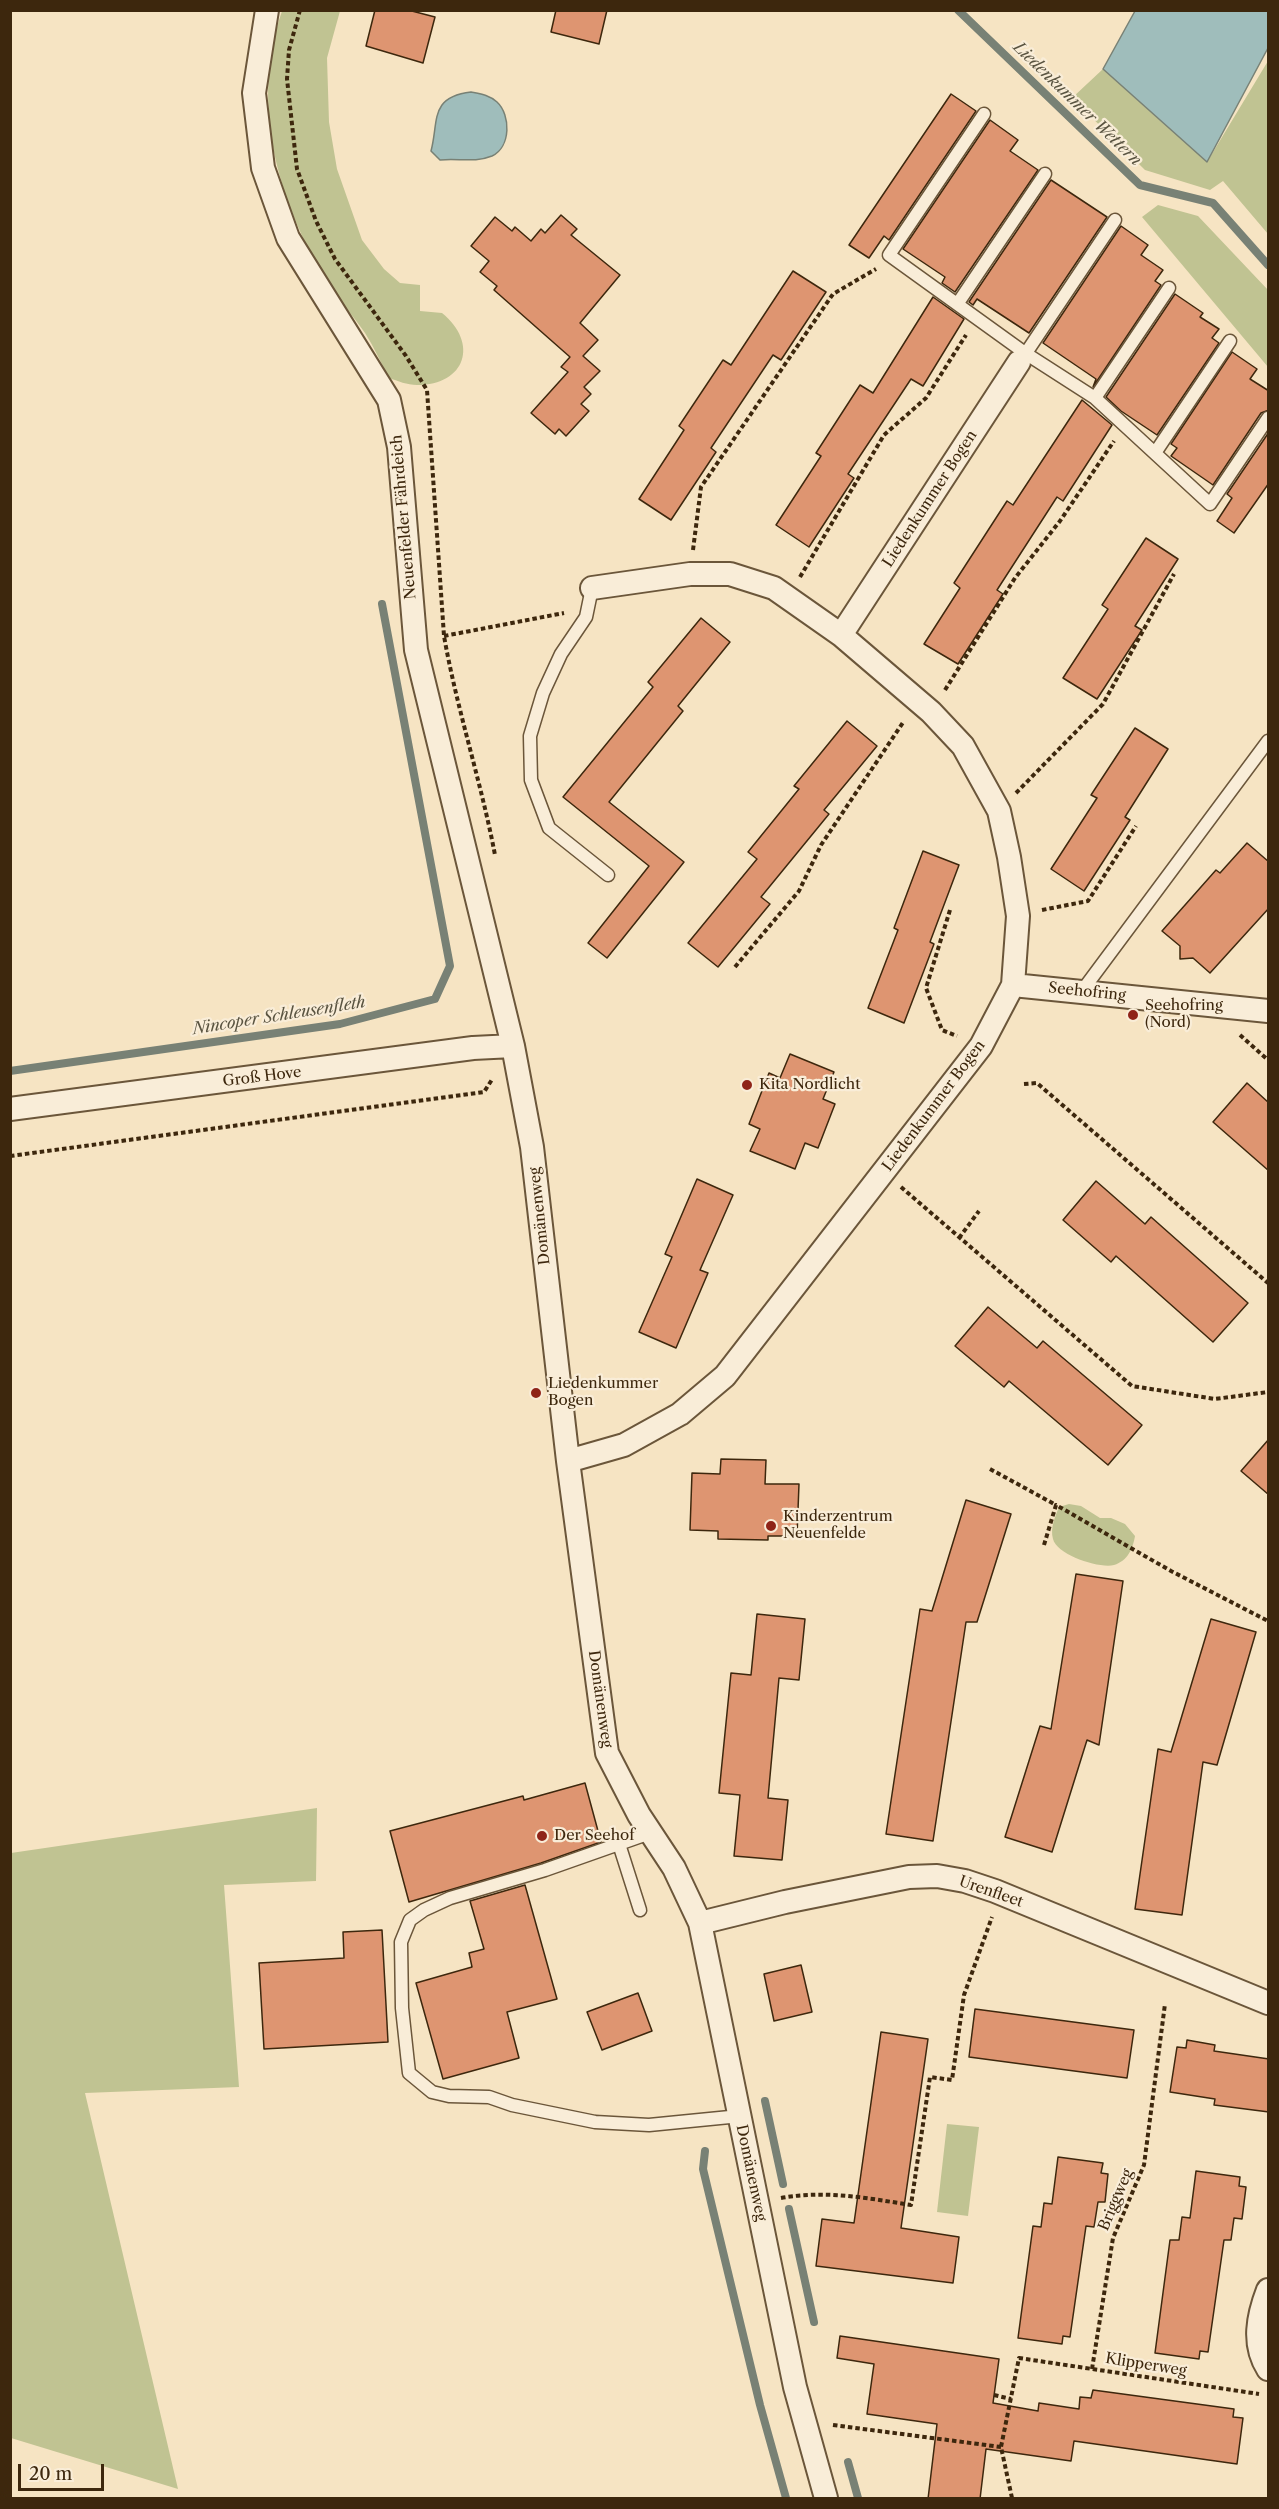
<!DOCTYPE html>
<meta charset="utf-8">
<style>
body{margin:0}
#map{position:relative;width:1279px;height:2509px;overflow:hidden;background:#f6e4c3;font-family:"Libre Caslon Text",serif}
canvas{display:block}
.frame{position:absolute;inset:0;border:12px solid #3d270d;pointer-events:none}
.scale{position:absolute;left:18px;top:2464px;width:86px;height:27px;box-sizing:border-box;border:3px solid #3d270d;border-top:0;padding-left:8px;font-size:18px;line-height:21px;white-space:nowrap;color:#3d270d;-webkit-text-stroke:4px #f9edd8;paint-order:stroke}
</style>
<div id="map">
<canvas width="1279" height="2509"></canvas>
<div class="frame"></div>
<div class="scale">20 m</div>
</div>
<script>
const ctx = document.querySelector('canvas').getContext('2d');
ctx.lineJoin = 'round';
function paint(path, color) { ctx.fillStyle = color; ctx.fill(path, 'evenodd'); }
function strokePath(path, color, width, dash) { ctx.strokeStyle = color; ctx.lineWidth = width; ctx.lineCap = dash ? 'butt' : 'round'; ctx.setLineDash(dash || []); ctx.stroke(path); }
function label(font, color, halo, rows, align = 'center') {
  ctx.font = font + ' "Libre Caslon Text",serif'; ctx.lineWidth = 4.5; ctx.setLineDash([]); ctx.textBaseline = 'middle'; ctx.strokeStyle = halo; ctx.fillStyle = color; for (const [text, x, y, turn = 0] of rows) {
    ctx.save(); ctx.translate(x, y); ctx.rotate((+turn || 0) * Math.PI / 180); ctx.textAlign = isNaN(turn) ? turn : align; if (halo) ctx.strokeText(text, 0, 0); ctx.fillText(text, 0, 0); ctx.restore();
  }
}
paint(new Path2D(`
 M282,11H340L327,58L329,122L337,169L362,240L384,269L400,283L420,285V311L442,313C479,343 466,385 417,385C407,385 398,381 389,378C381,363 374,347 365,333C353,315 338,300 327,282C277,199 250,104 282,11Z
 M1268,61V234L1223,181L1210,190L1145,170L1072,98L1103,69L1207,162Z
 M1158,205L1198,216L1268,290V367L1142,217Z
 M1069,1504L1081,1506L1100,1518H1111L1125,1524L1135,1536C1133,1548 1128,1561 1114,1565C1100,1569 1057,1555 1053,1539C1050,1528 1055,1517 1059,1507Z
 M317,1808L316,1881L224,1885L239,2087L85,2093L178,2489L11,2438V1853Z
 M947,2124L979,2127L968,2216L937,2212Z`), '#c0c392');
const water = new Path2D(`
 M1135,11H1268V48L1207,162L1103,69Z
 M471,92C481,94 489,95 497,102C511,115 511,147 492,156C475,163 458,158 440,160L431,151C439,121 429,97 471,92Z`);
paint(water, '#9fbdbb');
strokePath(water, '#788175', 1.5);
strokePath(new Path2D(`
 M958,10L1140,185L1213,203L1268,265
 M10,1071L340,1024L435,999L450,966L382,604
 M765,2101L783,2184
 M705,2151L703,2169L760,2405L786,2498
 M789,2209L814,2322
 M848,2462L858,2498`), '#788175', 8);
const building = new Path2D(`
 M375,10H408L435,17L423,63L366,46Z
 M556,10H607L599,44L551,32Z
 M951,94L976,111L889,240L884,236L869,258L849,245Z
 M990,120L1018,140L1010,151L1038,170L955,292L942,283L945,277L903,249Z
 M1051,180L1107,217L1029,333L977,299L973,305L969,302Z
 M561,215L577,229L571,235L620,275L580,323L598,340L583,356L600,371L584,387L591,394L581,404L589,411L566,436L559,429L555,434L531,413L568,372L561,367L570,357L494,290L497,286L480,272L489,261L471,246L495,217L512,231L515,227L531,241L541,229L545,233Z
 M1121,226L1148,245L1141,255L1163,270L1155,281L1161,285L1093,387L1096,379L1043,343Z
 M793,271L826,292L781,360L773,355L711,448L716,452L671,520L639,499L684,430L679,426L723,360L731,365Z
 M1175,294L1203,313L1200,317L1219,329L1212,338L1219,343L1157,435L1121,411L1106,397Z
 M933,297L964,319L923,386L911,379L848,474L854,478L809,547L776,525L821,456L816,453L860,385L873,393Z
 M1232,352L1257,369L1250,379L1269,391V410L1261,413L1213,485L1171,456L1177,448L1171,444Z
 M1082,400L1112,425L1063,501L1057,497L997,590L1003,594L958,664L924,644L960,588L954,583L1007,501L1013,505Z
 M1269,432V483L1234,533L1217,521L1232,498L1227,494Z
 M1146,538L1178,559L1135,626L1142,630L1097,699L1063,678L1108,609L1102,605Z
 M701,618L730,642L678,706L683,711L609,802L684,862L607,958L588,943L649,866L563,797L653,687L648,682Z
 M847,721L877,746L824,810L829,814L761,897L770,904L718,967L688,943L757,859L748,852L799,789L794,786Z
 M1135,728L1168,749L1125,817L1130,820L1084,891L1051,869L1097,798L1091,795Z
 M1247,843L1269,862V908L1210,973L1193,958L1180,959V946L1162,931L1216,870L1220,873Z
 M923,851L959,865L930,942L934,944L904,1023L868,1008L898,930L894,928Z
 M790,1054L834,1072L823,1099L835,1104L818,1148L805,1143L795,1169L750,1151L760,1129L749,1124L769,1073L780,1078Z
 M1247,1083L1269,1103V1171L1213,1122Z
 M697,1179L733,1195L700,1270L708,1273L676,1348L639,1332L672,1257L665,1254Z
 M1096,1181L1145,1224L1151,1217L1248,1303L1213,1342L1116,1256L1111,1262L1063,1220Z
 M988,1307L1037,1348L1043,1341L1142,1425L1108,1465L1009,1381L1004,1387L955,1346Z
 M1269,1439V1495L1241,1471Z
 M721,1459L766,1460L765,1484H799L797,1536H768V1540L718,1539V1531L690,1530L692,1473L720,1474Z
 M966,1500L1011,1514L977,1622H966L933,1841L886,1834L920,1609L932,1611Z
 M1076,1574L1123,1581L1099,1745L1087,1740L1052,1852L1005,1837L1040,1726L1051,1729Z
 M757,1614L805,1619L799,1680L779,1678L768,1798L788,1800L782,1860L734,1856L740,1795L719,1793L731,1673L751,1675Z
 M1211,1619L1256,1632L1217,1765L1203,1762L1182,1915L1135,1909L1158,1749L1171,1752Z
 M585,1783L601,1842L541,1863L409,1902L390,1831L523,1796L524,1800Z
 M525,1885L557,1999L507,2012L519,2058L443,2079L416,1983L472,1967L469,1953L484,1949L470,1901Z
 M382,1930L388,2042L264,2049L259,1963L344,1958L343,1932Z
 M801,1965L812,2012L774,2021L764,1974Z
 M638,1993L652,2031L602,2050L587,2012Z
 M975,2009L1134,2030L1127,2078L969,2057Z
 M881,2032L928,2039L901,2228L959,2237L953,2283L816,2266L822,2219L854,2223Z
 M1187,2040L1215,2045L1214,2051L1269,2059V2112L1214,2105L1215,2099L1170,2092L1177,2047L1186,2048Z
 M1058,2157L1103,2163L1101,2173L1108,2174L1105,2202H1098L1094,2227L1086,2226L1070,2337L1063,2336L1062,2344L1018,2338L1033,2226L1041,2227L1044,2203L1052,2204Z
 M1196,2171L1240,2177L1239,2186L1246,2187L1242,2219L1234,2218L1231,2240H1224L1208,2352L1200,2351L1199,2359L1155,2353L1170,2240H1179L1182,2217L1190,2218Z
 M840,2336L999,2359L993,2403L1038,2411L1039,2403L1079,2409L1080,2397L1091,2398L1093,2390L1234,2409L1233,2417L1243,2418L1237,2464L1074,2441L1071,2461L986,2449L980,2499H928L937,2424L867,2414L874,2364L837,2358Z`);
paint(building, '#de9571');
strokePath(building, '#3d270d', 1.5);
const lane = new Path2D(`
 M984,114L889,255L1025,353L1095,398L1210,504L1268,418
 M958,303L1045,174
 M1022,359L1115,220
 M1095,398L1169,288
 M1155,453L1230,341
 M592,588L586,617L561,654L543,693L530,736L531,780L549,828L608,875
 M1082,991L1268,741
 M650,1833L545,1870L450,1898L424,1910L410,1920L401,1942L402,2008L409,2073L432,2092L449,2096L489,2097L512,2105L595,2122L649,2125L740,2116
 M619,1844L640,1910`);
const street = new Path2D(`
 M267,10L254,93L263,168L288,238L389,400L399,447L416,650L513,1046L532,1147L568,1461L607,1753L639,1815L674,1868L700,1923L795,2387L826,2498
 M841,635L1019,362
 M1013,985L1268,1011
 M10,1109L473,1048L513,1046
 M568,1461L624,1445L680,1414L725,1376L981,1046L1013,985L1018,916L1009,857L999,811L963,746L931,712L841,635L774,588L730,574H690L592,588
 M700,1923L785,1902L909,1877L937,1876L965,1881L995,1891L1268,2003
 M1268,2290C1258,2316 1252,2344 1268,2369`);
strokePath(lane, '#6b563a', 15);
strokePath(street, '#6b563a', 26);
strokePath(new Path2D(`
 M300,10L289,50L287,79L297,169L316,221L335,259L406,356L427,390L444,636C457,710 481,781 495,855
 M693,550L701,487L833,294L876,269
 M800,577L884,435L926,398L966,335
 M444,636L564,613
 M945,690L1015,578L1060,521L1114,441
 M1016,793L1103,704L1174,574
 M950,910L926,988L942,1030L957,1036
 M1042,910L1088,901L1136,826
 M735,967L799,891L821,845L904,721
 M1240,1035L1268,1060
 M1024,1084L1037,1083L1268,1283
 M10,1156L484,1092L493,1078
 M901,1187L1132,1386L1215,1399L1268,1392
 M959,1238L979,1211
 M990,1469L1056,1505
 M1044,1545L1056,1505L1171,1571L1268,1621
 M781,2198C825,2190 867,2198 911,2205L930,2077L952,2080L964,1995L992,1917
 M1092,2369L1113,2238L1144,2165L1165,2004
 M994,2395L1011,2399
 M833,2425L1001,2447
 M1012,2498L1001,2447L1019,2358L1259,2394`), '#3d270d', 4, [4.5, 3]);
strokePath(lane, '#f9edd8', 12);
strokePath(street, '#f9edd8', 22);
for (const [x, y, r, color] of [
 [1133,1015,6,"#8f2418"],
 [747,1085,6,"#8f2418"],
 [536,1393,6,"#8f2418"],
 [771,1526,6,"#8f2418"],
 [542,1836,6,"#8f2418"]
]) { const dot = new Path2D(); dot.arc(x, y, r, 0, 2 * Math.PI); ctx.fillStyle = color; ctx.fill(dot); strokePath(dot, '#f9edd8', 2); }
label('15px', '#3d270d', '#f9edd8', [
 ["Liedenkummer Bogen",930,499,-57],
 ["Neuenfelder Fährdeich",404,517,-95],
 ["Seehofring",1087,992,6],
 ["Groß Hove",262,1077,-7],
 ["Liedenkummer Bogen",934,1106,-53],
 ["Domänenweg",540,1216,-96],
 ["Domänenweg",600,1699,82],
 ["Urenfleet",991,1892,19],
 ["Domänenweg",751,2173,78],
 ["Briggweg",1116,2200,-67],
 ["Klipperweg",1146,2365,9]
]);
label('15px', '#3d270d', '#f9edd8', [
 ["Seehofring",1145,1006],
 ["(Nord)",1145,1023],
 ["Kita Nordlicht",759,1085],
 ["Liedenkummer",548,1384],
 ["Bogen",548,1401],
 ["Kinderzentrum",783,1517],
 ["Neuenfelde",783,1534],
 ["Der Seehof",554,1836]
], 'left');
label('italic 16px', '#5a5441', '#f9edd8', [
 ["Liedenkummer Wettern",1077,104,44],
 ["Nincoper Schleusenfleth",279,1016,-9]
]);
</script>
